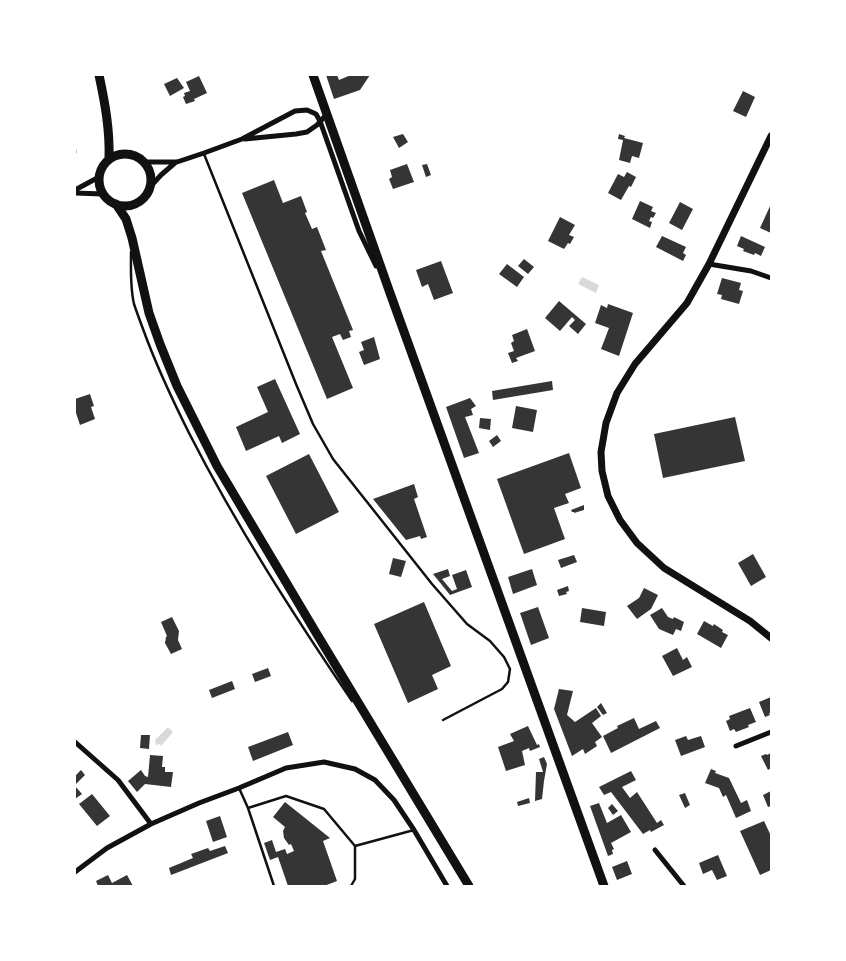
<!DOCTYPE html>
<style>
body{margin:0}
#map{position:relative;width:846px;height:961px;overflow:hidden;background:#fff;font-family:Karla,sans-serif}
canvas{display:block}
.frame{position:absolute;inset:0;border:76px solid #fff;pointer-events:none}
</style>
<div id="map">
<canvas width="846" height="961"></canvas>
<div class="frame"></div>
</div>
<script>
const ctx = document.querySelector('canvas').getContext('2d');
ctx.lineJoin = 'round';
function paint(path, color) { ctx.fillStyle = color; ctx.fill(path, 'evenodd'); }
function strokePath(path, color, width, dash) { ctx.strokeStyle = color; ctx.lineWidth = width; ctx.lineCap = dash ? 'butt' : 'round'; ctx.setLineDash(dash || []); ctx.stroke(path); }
paint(new Path2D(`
 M582,277L599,285L596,293L578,284Z
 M168,727L173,732L161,746L160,744L156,745L155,740Z`), '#d9d9d9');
paint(new Path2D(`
 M326,75H337L339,80L351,75H370L360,90L334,99Z
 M199,76L207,93L194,99L195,101L186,104L183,97L185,96L184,93L190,91L186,82Z
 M177,78L184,88L170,96L164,84Z
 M743,91L755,97L746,117L733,111Z
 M403,134L408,142L399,148L393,137Z
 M619,134L625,136L624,138L643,143L639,158L632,156L630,163L619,160L623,140L618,139Z
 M407,164L414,182L393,189L389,179L392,177L390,170Z
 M427,164L431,175L426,177L422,165Z
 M627,172L636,177L631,187L629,186L621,200L608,193L618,174L624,177Z
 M274,180L283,203L301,196L307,212L305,213L312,229L317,227L326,250L321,251L353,330L349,331L351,337L343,340L340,334L332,337L353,388L327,399L242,193Z
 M640,201L653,207L651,211L656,213L653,218L651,217L649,221L652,222L650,228L632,219Z
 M680,202L693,209L682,230L669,223Z
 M771,204V233L760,228Z
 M560,217L575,225L569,235L574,237L570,244L568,243L564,249L548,241Z
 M662,236L686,247L683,253L686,255L683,261L656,247Z
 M741,236L765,247L761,256L755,253L754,255L743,251L744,249L737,246Z
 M524,259L534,267L528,274L518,266Z
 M441,261L453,293L434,300L428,284L422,287L416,270Z
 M507,264L524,277L517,287L499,274Z
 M722,278L741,283L739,290L743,291L739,304L721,299L722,295L717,294Z
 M559,301L586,324L578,334L569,326L575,320L572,317L560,331L545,318Z
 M608,304L633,313L619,356L601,349L609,328L595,323L601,305L607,308Z
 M527,329L535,351L516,358L518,361L512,363L508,353L514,351L511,343L514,341L512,335Z
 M374,337L380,359L364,365L359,352L364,350L361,342Z
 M275,379L300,434L282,443L279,436L246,451L236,427L268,412L257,387Z
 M552,381L553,390L493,400L492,391Z
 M90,394L94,406L91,407L95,419L80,425L75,410V399Z
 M470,398L476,406L471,409L473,415L465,417L479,453L464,458L446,407Z
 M516,406L537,410L533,432L512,428Z
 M735,417L745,461L663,478L654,434Z
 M480,418L491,419L490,430L479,428Z
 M497,435L501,441L493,447L489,441Z
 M569,453L581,488L565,494L569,503L554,508L565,539L524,554L497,479Z
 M309,454L339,512L296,534L266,476Z
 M414,484L418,497L414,499L427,537L421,539L420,536L406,540L373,499Z
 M584,505V510L574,513V512H572L571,510Z
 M753,554L766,577L751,586L738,563Z
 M574,555L577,562L561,568L558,560Z
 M393,558L406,561L401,577L389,574Z
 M448,569L450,576L442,579L452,591L457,589L452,575L466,570L472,587L450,595L433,574Z
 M532,569L537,585L513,594L508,577Z
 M568,586L569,591L566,592L567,594L559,596L557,590Z
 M644,588L658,595L651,609L637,619L627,606L639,598Z
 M424,602L451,666L432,675L438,689L408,703L374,624Z
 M538,607L549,638L531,645L520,613Z
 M582,608L606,612L604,626L580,622Z
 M662,608L668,617L673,619L674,617L684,622L681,631L676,629L673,635L659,629L650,615Z
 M172,617L179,631L178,640L182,649L171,654L165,643L166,637L167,636L161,622Z
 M704,621L713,626L714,624L723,630L722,632L728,635L721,648L697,634Z
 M677,648L683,660L687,657L692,667L673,676L662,656Z
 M268,668L271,676L255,682L252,674Z
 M232,681L235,689L212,698L209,690Z
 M559,689L573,691L567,715L575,722L596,708L601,716L592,723L602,737L595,742L597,746L585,754L583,749L572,756L554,709Z
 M771,697V713H769L770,715L765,717L759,702Z
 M601,703L607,713L603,715L597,707Z
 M750,708L756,722L748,725L749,727L736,732L734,729L730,731L726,721L730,719L729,716Z
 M634,718L639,729L656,721L660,728L611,753L603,736L618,728L617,726Z
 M528,726L537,745L539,744L540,747L530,751L529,748L522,751L525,765L506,771L498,747L514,741L510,734Z
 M288,732L293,745L253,761L248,747Z
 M141,735H150L149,749L140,748Z
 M686,736L688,740L701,736L705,747L681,756L675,740Z
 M771,753V768L768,770L761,756L766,754L767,755Z
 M150,755L163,756L162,767H165V772H173L171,787L145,784L137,792L128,781L141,770L145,776L148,777Z
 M544,757L547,764L544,781L542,799L535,801L536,772H543L539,759Z
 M711,769L716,771L715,773L729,778L741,803L747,800L751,811L736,818L726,795L723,797L719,788L705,783Z
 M81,770L85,775L75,785V776Z
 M631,771L636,780L622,787L630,798L637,792L657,823L661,820L664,825L651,832L650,830L643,834L611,792L604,795L599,787Z
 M75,786L82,794L75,799Z
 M771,791V806L768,807L763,795Z
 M685,793L690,805L685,808L679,795Z
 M92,794L110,816L97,826L79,804Z
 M529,798L530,803L518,806L517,802Z
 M285,802L330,838L323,841L337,881L324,886H288L278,857L270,860L264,843L272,840L276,852L285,849L287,854L294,851L291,844L289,845L284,838L283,831L285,827L273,817Z
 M599,803L607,823L621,815L631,832L611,843L614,849L612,850L613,854L608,856L590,806Z
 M612,804L618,811L613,815L608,808Z
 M220,816L227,837L213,842L206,821Z
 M764,821L771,836V870L760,875L740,831Z
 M225,846L228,853L171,875L169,868L193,858L191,854L208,848L210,851Z
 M718,855L727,876L717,880L712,870L703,874L699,863Z
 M627,861L632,874L617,880L612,867Z
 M108,875L112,883L127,875L133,886H98L96,881Z`), '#353535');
strokePath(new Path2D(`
 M75,150V153
 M204,154L296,384L313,424L333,459L432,584L467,624L490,641L504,657L510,669L508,682L502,689L443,720
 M131,252C131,269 130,287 134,304C137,313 140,321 143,329C156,365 172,399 189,433C237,527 293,614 352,701
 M239,788L248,808L286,796L324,809L355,846L414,830
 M248,808L274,886
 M351,886L355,879V846`), '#111', 2.5);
strokePath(new Path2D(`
 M245,139L296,134L307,132L317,125L327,114
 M143,162H177L204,153L242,139L295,111L307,110L316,114L320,121L359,231L376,266
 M150,187L161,175L176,162
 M75,190L99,177
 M75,193L103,194
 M709,264L751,271L771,278
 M75,742L118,780L151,824
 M736,746L771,732
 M655,850L684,886
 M75,872L107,848L151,824L199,803L239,788L286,768L324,762L355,769L375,780L394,800L414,830L447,886`), '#111', 5);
strokePath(new Path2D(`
 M771,136L709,264L687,303L635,364L617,393L606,423L601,452L602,471L608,496L620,520L637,543L664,568L750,621L771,638`), '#111', 7);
strokePath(new Path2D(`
 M99,75C105,103 110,130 109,159
 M313,75L390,293L604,886
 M99 180a26 26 0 1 1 52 0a26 26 0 1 1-52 0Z
 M116,204L126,219L132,238L149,313L160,344L177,386L217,466L315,631L469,886`), '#111', 9);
</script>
